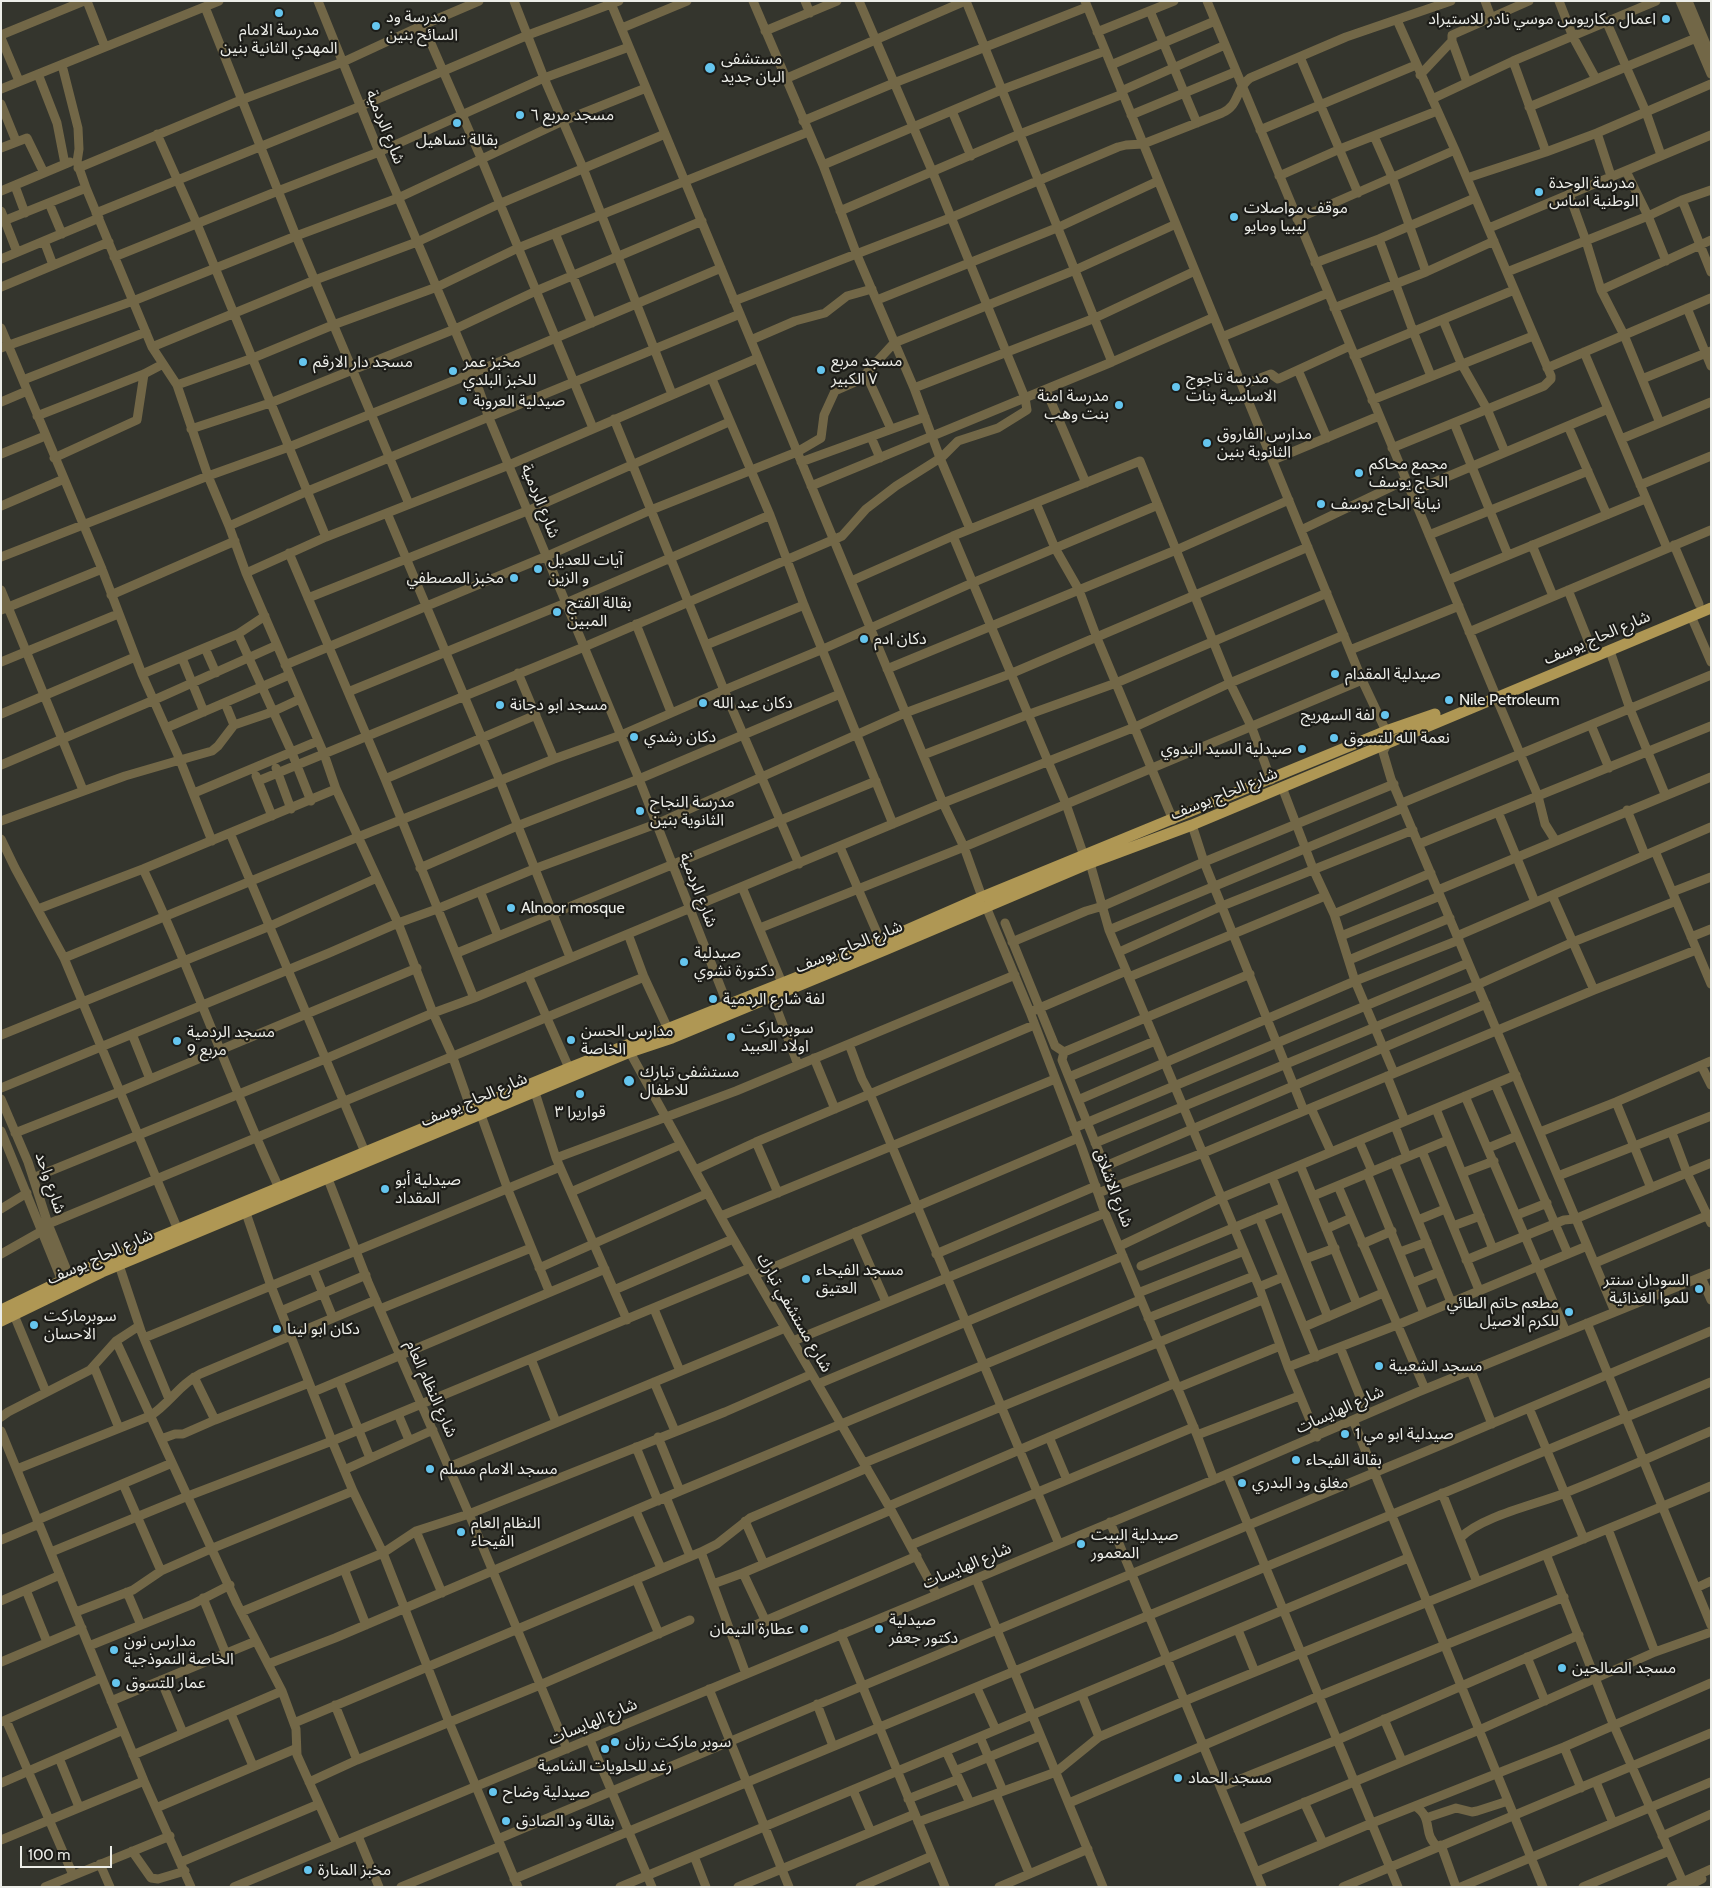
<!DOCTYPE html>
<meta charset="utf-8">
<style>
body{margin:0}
#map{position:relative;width:1712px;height:1888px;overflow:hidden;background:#34352d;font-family:Cabin,sans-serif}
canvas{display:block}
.frame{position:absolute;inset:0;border:2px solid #ecede8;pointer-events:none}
.scale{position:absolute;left:20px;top:1846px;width:92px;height:22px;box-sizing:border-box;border:2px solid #ecede8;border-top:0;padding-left:6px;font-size:15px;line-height:18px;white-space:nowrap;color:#ecede8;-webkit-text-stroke:4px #1c1c18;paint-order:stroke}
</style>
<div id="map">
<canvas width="1712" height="1888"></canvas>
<div class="frame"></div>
<div class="scale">100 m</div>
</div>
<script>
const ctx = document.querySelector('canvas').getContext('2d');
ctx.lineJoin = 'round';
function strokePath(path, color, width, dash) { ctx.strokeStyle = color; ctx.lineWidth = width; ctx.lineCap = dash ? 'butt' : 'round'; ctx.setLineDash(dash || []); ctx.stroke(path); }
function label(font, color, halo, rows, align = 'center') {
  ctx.font = font + ' Cabin,"Noto Sans Arabic",sans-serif'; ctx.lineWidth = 4.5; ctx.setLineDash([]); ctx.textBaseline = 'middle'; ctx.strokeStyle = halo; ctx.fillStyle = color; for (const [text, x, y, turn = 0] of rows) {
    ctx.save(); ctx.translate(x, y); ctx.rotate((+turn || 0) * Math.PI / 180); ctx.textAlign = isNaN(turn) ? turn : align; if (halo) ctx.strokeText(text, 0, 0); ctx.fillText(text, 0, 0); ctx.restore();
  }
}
strokePath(new Path2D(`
 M87,1L105,47
 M318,1L379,152L473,373L489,418L639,779L730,1011
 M514,1L544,78L583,168L672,394
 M610,1L943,803L964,847L982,897L1030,1012L1082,1148L1105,1213L1197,1435L1214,1480
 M753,1L823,165L857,255L914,388L940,458L970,529
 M805,1L810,13
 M966,1L1112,362
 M1085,1L1362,680L1386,731L1388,742L1383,752L1391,779L1615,1312
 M1207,1L1494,691
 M1485,1L1491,17
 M1559,1L1573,37L1596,79
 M1680,1L1711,74
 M1688,1L1711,56
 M205,7L296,236L409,504
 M1150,11L1197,123
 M1607,23L1646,112L1661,155
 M423,25L481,158L593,428
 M622,28L687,1
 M765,31L837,1
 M1097,32L1174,1
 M1,35L84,1
 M1,38L19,81
 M1300,57L1358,193
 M1513,61L1546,152
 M62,65L78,128L79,149L77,162L86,188L152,347L177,385L208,476L229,526L246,573L324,754L336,789L398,923L433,1013L452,1055L472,1112
 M1111,65L1215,21
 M38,74L57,123L65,164
 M1420,75L1452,41
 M785,79L965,1
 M1467,82L1452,41V35L1529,1
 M1,89L219,1
 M1121,91L1225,45
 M1432,99L1513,61L1656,1
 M1,104L16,141
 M1529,107L1696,38
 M952,111L971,156
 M1131,115L1235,72
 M803,121L894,83L1087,7
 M1260,130L1416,65
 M1597,133L1611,176
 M157,134L197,224L326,537
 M1374,136L1392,177L1426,272
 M1,148L27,138L44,173
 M823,165L1001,90L1105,51
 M78,168L241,100L343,62L423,25L479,1
 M1626,171L1648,216L1666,261
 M1279,176L1340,149L1437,111
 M1467,178L1546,152L1597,133L1711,84
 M15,186L25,213
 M1,191L70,162
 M1569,194L1586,241L1601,290L1624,335L1660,423
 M1682,200L1711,272
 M49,203L62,234
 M1,211L17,252
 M840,211L1020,134L1123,94
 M96,213L361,106L528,35L619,1
 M1297,219L1455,150
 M1,222L86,188
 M1489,228L1711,135
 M555,233L592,323
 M1379,239L1413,331L1431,376
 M44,241L53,265
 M114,257L278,191L379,152L544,78L629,47
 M1,259L99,218
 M1315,263L1379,239L1475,198
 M1507,272L1648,216L1682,200L1711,190
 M1,287L109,242
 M1601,290L1711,240
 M877,300L1059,227L1158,181
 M734,301L950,218L1118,147L1126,145L1143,144L1222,113C1240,105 1235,89 1250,78L1346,37L1451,1
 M1334,308L1426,272L1494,241
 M1687,308L1711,366
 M1443,320L1461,363L1487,409L1505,452
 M1,328L102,569L142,674L180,760L212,751L218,746L234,725L272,712L300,699
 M1222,337L1328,293
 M751,340L795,321L825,313L847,296L872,289
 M152,347L315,280L417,242L499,204L665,134
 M1,348L133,301L296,236L398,198L563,121L646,88
 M1584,352L1667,548
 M1354,356L1514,290
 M1547,368L1711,298
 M1298,370L1327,438
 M866,374L891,429
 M712,379L770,515L804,605L893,824
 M1642,379L1711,351
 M23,380L146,332
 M177,385L253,358L333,325L437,287L518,248L808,132
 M1242,385L1271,374L1278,379L1350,346
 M914,388L1095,318L1195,271
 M1046,390L1086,483
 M1372,400L1533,336
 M1,402L27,391
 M37,416L144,374L163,364
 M614,419L724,690L799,864
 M1454,423L1508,555
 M1568,426L1607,515
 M191,429L270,403L455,329L536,291L702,221
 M871,437L880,458
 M1621,439L1711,402
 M1392,448L1544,386L1551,379V376L1455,150L1397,20
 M1,454L45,436
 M54,458L137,420L144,374
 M1273,460L1379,416
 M801,462L925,417
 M1640,485L1711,456
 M811,486L1112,362L1214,317
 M1411,492L1608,409
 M1036,503L1055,548L1079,590L1097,638L1173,820
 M1,506L64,479
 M387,513L500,781L570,957
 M229,526L308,491L740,314
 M1301,530L1406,480
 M1429,535L1588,471
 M953,536L1066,804L1084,856
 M1532,545L1553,596
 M1674,545L1699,604
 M289,553L385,779L474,998
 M1,557L208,476L289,447L473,373L721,268
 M246,573L326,537L509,465L758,358
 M1448,580L1645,499
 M851,581L953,536L1140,461L1230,683L1252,728L1271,780
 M1,590L83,790
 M1568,590L1592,650
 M111,595L235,541
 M308,598L527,511L729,422
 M1,610L102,569
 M1691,616L1711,662
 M636,624L671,712
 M1469,632L1711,530
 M238,634L292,753L311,801
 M706,645L804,605
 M205,648L216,673
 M1350,650L1459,606
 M1610,651L1630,709L1665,794
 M182,658L204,712
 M1,662L118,614
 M285,665L547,556L651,510L797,452L821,438L824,415L835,391L860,380L894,343L1075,270L1176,224
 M887,669L1176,550L1289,500
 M518,673L554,759
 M142,674L238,634L265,616
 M348,692L566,603L770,515
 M1496,697L1538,796L1545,824L1555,840
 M225,703L234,725
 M1,714L135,657
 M1591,725L1609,768
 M166,728L289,675
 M923,755L1027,715L1116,683L1327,593
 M1,765L154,700L277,645
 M276,768L291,809
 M256,776L272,816
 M385,779L536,715
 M258,781L584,647L842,536L866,509L896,486L942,457L958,441L998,428L1027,410L1025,398L933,173L859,1
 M1282,787L1314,871L1334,914L1355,981L1394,1073
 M194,793L318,741
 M1402,803L1711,675
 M1627,810L1645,855
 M1498,812L1535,902
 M1,821L125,776L180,760L212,841
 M1192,825L1204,862L1304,1111
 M230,833L365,1152
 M1,839L15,868L64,958L178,1230
 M1419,844L1711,726
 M840,847L881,942
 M1655,851L1711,984
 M1090,863L1109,930L1259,1287L1288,1367L1317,1437
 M420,868L517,826L639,779L840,694
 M143,869C193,973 230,1083 279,1188
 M742,887L782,983
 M1438,890L1711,777
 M480,891L498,936
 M1672,892L1711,877
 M1552,895L1594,990
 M38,909L143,869L336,789
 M1334,914L1431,873
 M1005,923L1055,1046L1064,1052L1062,1060L1105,1167
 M760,928L964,847L1362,680
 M1109,930L1403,808
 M628,934L644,977L668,1029
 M1341,936L1440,896
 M1457,936L1711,827
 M1691,937L1711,929
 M1012,942L1086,911L1103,906L1204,862L1394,784
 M1119,952L1222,906L1413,830
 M457,953L876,781
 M64,958L358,837L554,759L621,735L724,690L823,649L972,583L1158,505
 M1349,960L1450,918
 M528,975L569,1068
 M1129,977L1325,896
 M772,996L798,1065
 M1035,1010L1126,971
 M132,1034L150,1079
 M1,1035L270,926L377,878
 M849,1044L862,1079L870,1094L1059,1544
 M627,1047L727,1228L891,1510L937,1595
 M1064,1052L1250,974
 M814,1058L835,1109
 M1701,1065L1711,1085
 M1387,1076L1405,1121
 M1069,1077L1155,1041
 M1495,1084L1568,1254
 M533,1086L556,1158L627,1320
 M1,1088L329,953L398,923L437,909L534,869L656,824L905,713L1010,674L1308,547
 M1465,1096L1566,1332
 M1,1099L28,1162L48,1224L72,1283
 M1078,1100L1355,981L1459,940
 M1616,1102L1651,1188
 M1311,1108L1331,1152
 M1436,1109L1493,1249
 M481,1115L508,1190L549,1291
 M1395,1126L1407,1157
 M1074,1128L1468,963
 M1,1131L64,1286
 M1540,1132L1616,1102L1711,1061
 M15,1133L119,1092L417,968
 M1672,1133L1687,1173L1711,1223
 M1359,1141L1372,1171
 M756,1142L778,1193
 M1095,1143L1477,985L1573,942L1676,901
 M1488,1148L1517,1136
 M1422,1151L1479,1290
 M556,1158L736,1091L1015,975
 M1394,1162L1451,1302
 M1300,1165L1357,1304
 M695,1170L756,1142L1034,1025
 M1367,1173L1424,1313
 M1462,1173L1494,1161
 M1558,1176L1711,1116
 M1272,1177L1328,1317
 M33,1178L325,1059L433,1013L474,998L943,803L1135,727L1230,683L1344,635
 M328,1179L368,1282L469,1514L567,1749
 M1338,1186L1425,1389
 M1115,1188L1105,1167L1108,1165L1486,1004
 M571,1192L680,1145
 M1098,1193L1203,1153L1594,990L1696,950
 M1313,1196L1448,1140
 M1,1209L27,1193
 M246,1213L271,1286L332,1441L353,1491L383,1553L449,1722L518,1887
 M1517,1215L1547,1203
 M721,1216L1055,1079
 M1259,1217L1316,1357
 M1418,1220L1445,1209
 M48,1224L644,977
 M1453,1226L1480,1216
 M1326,1229L1351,1218
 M855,1232L886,1302
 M1362,1244L1392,1231
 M1120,1246L1221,1198L1516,1075
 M1400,1252L1427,1242
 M1,1254L42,1231
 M936,1254L1096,1186
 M1305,1259L1335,1248
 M1466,1260L1564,1220L1575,1219L1711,1163
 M1595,1263L1711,1214
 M119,1265L141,1331L169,1399
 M1141,1266L1284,1207
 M539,1268L708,1193
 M313,1269L333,1318
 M755,1275L1078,1138
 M1701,1277L1711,1300
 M1412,1283L1439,1272
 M1259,1287L1283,1277
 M614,1290L733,1239
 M1138,1293L1244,1251
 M380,1309L531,1248
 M654,1309L680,1371
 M281,1311L366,1275
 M14,1315L46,1392
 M1148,1318L1254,1276
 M1587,1323L1711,1625
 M1304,1327L1383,1293
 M144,1338L560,1167
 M116,1341L237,1604L282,1691L296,1729L297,1755L337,1844
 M793,1341L1105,1213
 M1340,1347L1367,1414
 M531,1359L556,1422
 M94,1367L119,1428
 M1288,1367L1397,1325L1587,1246
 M1471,1371L1492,1424
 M194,1377L215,1420L309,1383
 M339,1381L370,1458
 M654,1382L675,1431
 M818,1384L1123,1256
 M1177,1388L1280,1346
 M313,1392L605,1269
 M1529,1408L1584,1539
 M398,1414L409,1440
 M1,1417L8,1412L90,1370L116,1341L139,1326
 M1353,1420L1543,1887
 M1,1431L144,1781L191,1887
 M1197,1435L1299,1396
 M658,1437L680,1491
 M1049,1437L1067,1480
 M161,1439L175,1434H183L215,1420
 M636,1447L658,1501
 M864,1463L1262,1300
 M449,1467L785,1328
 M17,1469L150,1416C169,1404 180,1384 200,1374L376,1300
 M344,1470L433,1430
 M1227,1474L1398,1887
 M123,1484L161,1571
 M1442,1493L1477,1582
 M666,1497L690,1556
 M889,1506L1175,1383
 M636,1511L661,1568
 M37,1520L172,1463
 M745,1521L764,1564
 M1110,1522L1262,1887
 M1608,1529L1655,1652
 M416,1531L442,1593
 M1460,1538C1482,1516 1535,1505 1565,1493C1614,1474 1662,1452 1711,1431
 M1,1540L39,1524
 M911,1545L1194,1427
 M51,1552L188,1496L332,1441L750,1268
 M701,1552L746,1674
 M1546,1554L1614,1726L1683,1882
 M344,1569L366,1625
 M636,1579L659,1634
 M976,1579L1103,1887
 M713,1584L743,1573
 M1696,1588L1711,1581
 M26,1590L47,1642
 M127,1592L141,1625
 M203,1598L226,1654
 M1,1601L60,1575
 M76,1612L133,1590L161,1571L213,1548L353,1491
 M241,1612L383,1553L416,1531L469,1514L725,1412L812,1374
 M766,1622L743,1573L891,1510
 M1238,1630L1255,1672
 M841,1634L945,1887
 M732,1635L917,1556
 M89,1646L193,1604L230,1585
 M1527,1657L1545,1701
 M1,1662L82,1628
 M268,1664L335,1638L680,1491L1140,1300
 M161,1680L183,1733
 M977,1688L996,1730
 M709,1689L789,1887
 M1082,1695L1099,1737
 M111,1701L256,1641
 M817,1704L833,1746
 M335,1705L357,1760
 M231,1714L253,1766
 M1384,1719L1402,1761
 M6,1720L73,1875
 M1,1722L101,1678
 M294,1723L701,1552L717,1544L750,1518L867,1468
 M980,1737L1003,1791
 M590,1740L652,1887
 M1564,1747L1581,1788
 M946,1751L970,1803
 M133,1755L282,1691
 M59,1758L79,1807
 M955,1771L1040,1736
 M309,1782L357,1760L540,1685L690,1620
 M1596,1782L1613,1823
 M1,1783L123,1730
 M1221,1787L1337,1740L1579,1635
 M853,1790L871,1832
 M996,1794L1029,1873
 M908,1799L959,1779
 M1304,1802L1323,1843
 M1069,1803L1319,1696L1564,1597
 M1415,1806C1435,1819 1421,1833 1438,1847
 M156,1808L295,1749
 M1426,1818L1456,1808L1472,1812L1477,1811L1508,1801
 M918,1822L1056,1772L1099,1737C1302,1650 1508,1572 1711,1486
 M1238,1830L1479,1730L1655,1652L1711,1632
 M358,1836L379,1887
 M1662,1836L1711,1814
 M498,1839C790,1715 1083,1595 1376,1472C1488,1426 1599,1378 1711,1331
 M1,1840L144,1781
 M1441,1845L1456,1887
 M132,1851L151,1878L158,1879L185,1871
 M694,1856L706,1887
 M181,1862L319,1804
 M100,1864L110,1887
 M1256,1872L1372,1823L1564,1747L1711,1683
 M514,1879L1711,1382
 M45,1887L170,1836
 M234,1887L1218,1478L1418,1392L1711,1273
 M401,1887L501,1846
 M620,1887L1408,1558
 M738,1887L915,1814
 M860,1887L932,1856
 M999,1887L1088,1849
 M1343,1887L1711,1733
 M1461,1887L1711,1782
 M1583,1887L1669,1851
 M1671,1887L1711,1869
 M1686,1887L1702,1879`), '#726747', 9);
strokePath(new Path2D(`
 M1,1310L113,1256L569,1068L820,968L982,897L1386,731L1435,714
 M1,1321L102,1272L630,1052L672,1038L885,950L1090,863L1192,825L1711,608`), '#af9754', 11);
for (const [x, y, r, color] of [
 [279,13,5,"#65c5ee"],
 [1666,19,5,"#65c5ee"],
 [376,26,5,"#65c5ee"],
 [710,68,6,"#65c5ee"],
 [520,115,5,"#65c5ee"],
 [457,123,5,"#65c5ee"],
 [1539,192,5,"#65c5ee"],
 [1234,217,5,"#65c5ee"],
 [303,362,5,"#65c5ee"],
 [821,370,5,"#65c5ee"],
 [453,371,5,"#65c5ee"],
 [1176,387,5,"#65c5ee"],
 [463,401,5,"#65c5ee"],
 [1119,405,5,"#65c5ee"],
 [1207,443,5,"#65c5ee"],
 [1359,473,5,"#65c5ee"],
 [1321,504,5,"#65c5ee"],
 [538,569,5,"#65c5ee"],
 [514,578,5,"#65c5ee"],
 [557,612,5,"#65c5ee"],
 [864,639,5,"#65c5ee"],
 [1335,674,5,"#65c5ee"],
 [1449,700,5,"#65c5ee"],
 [703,703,5,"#65c5ee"],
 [500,705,5,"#65c5ee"],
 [1385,715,5,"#65c5ee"],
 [634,737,5,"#65c5ee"],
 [1334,738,5,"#65c5ee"],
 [1302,749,5,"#65c5ee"],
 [640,811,5,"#65c5ee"],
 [511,908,5,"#65c5ee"],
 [684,962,5,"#65c5ee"],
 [713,999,5,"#65c5ee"],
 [731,1037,5,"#65c5ee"],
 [571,1040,5,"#65c5ee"],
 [177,1041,5,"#65c5ee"],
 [629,1081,6,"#65c5ee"],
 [580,1094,5,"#65c5ee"],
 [385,1189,5,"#65c5ee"],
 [806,1279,5,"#65c5ee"],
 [1699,1289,5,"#65c5ee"],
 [1569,1312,5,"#65c5ee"],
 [34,1325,5,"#65c5ee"],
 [277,1329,5,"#65c5ee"],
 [1379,1366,5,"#65c5ee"],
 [1345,1434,5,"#65c5ee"],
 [1296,1460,5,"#65c5ee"],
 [430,1469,5,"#65c5ee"],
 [1242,1483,5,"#65c5ee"],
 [461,1532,5,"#65c5ee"],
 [1081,1544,5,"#65c5ee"],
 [804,1629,5,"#65c5ee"],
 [879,1629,5,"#65c5ee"],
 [114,1650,5,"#65c5ee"],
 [1562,1668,5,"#65c5ee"],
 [116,1683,5,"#65c5ee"],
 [615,1742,5,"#65c5ee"],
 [605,1749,5,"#65c5ee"],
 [1178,1778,5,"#65c5ee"],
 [493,1792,5,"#65c5ee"],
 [506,1821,5,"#65c5ee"],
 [308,1870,5,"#65c5ee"]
]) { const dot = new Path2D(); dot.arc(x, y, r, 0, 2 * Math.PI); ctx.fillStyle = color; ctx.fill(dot); strokePath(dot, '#1c1c18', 2); }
label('16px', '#ecede8', '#1c1c18', [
 ["مدرسة ود",386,17],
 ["السائح بنين",386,35],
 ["اعمال مكاريوس موسي نادر للاستيراد",1656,19,"right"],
 ["مدرسة الامام",279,30,"center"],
 ["المهدي الثانية بنين",279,48,"center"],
 ["مستشفى",721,59],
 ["البان جديد",721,77],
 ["مسجد مربع ٦",530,115],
 ["بقالة تساهيل",457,140,"center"],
 ["مدرسة الوحدة",1549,183],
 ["الوطنية اساس",1549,201],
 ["موقف مواصلات",1244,208],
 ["ليبيا ومايو",1244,226],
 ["مسجد مربع",831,361],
 ["٧ الكبير",831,379],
 ["مسجد دار الارقم",313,362],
 ["مخبز عمر",463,362],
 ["للخبز البلدي",463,380],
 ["مدرسة تاجوج",1186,378],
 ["الاساسية بنات",1186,396],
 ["مدرسة امنة",1109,396,"right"],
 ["بنت وهب",1109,414,"right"],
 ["صيدلية العروبة",473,401],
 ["مدارس الفاروق",1217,434],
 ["الثانوية بنين",1217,452],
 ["مجمع محاكم",1369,464],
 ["الحاج يوسف",1369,482],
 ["نيابة الحاج يوسف",1331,504],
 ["آيات للعديل",548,560],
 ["و الزين",548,578],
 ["مخبز المصطفي",504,578,"right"],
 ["بقالة الفتح",567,603],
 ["المبين",567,621],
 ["دكان ادم",874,639],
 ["صيدلية المقدام",1345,674],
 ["Nile Petroleum",1459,700],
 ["دكان عبد الله",713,703],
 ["مسجد ابو دجانة",510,705],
 ["لفة السهريج",1375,715,"right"],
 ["دكان رشدي",644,737],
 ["نعمة الله للتسوق",1344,738],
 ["صيدلية السيد البدوي",1292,749,"right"],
 ["مدرسة النجاح",650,802],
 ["الثانوية بنين",650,820],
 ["Alnoor mosque",521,908],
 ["صيدلية",694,953],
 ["دكتورة نشوي",694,971],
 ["لفة شارع الردمية",723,999],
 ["سوبرماركت",741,1028],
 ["اولاد العبيد",741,1046],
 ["مدارس الحسن",581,1031],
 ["الخاصة",581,1049],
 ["مسجد الردمية",187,1032],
 ["مربع 9",187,1050],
 ["مستشفى تبارك",640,1072],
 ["للاطفال",640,1090],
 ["قواريرا ٣",580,1112,"center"],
 ["صيدلية أبو",395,1180],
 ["المقداد",395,1198],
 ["مسجد الفيحاء",816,1270],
 ["العتيق",816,1288],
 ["السودان سنتر",1689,1280,"right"],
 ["للموا الغذائية",1689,1298,"right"],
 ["مطعم حاتم الطائي",1559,1303,"right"],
 ["للكرم الاصيل",1559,1321,"right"],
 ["سوبرماركت",44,1316],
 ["الاحسان",44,1334],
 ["دكان ابو لينا",287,1329],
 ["مسجد الشعبية",1389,1366],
 ["صيدلية ابو مي 1",1355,1434],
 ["بقالة الفيحاء",1306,1460],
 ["مسجد الامام مسلم",440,1469],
 ["مغلق ود البدري",1252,1483],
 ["النظام العام",471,1523],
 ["الفيحاء",471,1541],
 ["صيدلية البيت",1091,1535],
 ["المعمور",1091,1553],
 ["صيدلية",889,1620],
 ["دكتور جعفر",889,1638],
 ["عطارة التيمان",794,1629,"right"],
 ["مدارس نون",124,1641],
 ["الخاصة النموذجية",124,1659],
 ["مسجد الصالحين",1572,1668],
 ["عمار للتسوق",126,1683],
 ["سوبر ماركت رزان",625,1742],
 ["رغد للحلويات الشامية",605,1766,"center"],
 ["مسجد الحماد",1188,1778],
 ["صيدلية وضاح",503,1792],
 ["بقالة ود الصادق",516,1821],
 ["مخبز المنارة",318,1870]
], 'left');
label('16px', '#ecede8', '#1c1c18', [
 ["شارع الردمية",385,127,68],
 ["شارع الردمية",540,501,68],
 ["شارع الحاج يوسف",1597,638,-23],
 ["شارع الحاج يوسف",1224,794,-22],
 ["شارع الردمية",698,890,69],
 ["شارع الحاج يوسف",849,947,-22],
 ["شارع الحاج يوسف",474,1100,-23],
 ["شارع واحد",50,1183,71],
 ["شارع الاشلاق",1113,1188,69],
 ["شارع الحاج يوسف",100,1257,-24],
 ["شارع مستشفي تبارك",794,1313,60],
 ["شارع النظام العام",431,1389,66],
 ["شارع الهايسات",1340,1410,-24],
 ["شارع الهايسات",967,1566,-23],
 ["شارع الهايسات",593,1722,-23]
]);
</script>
